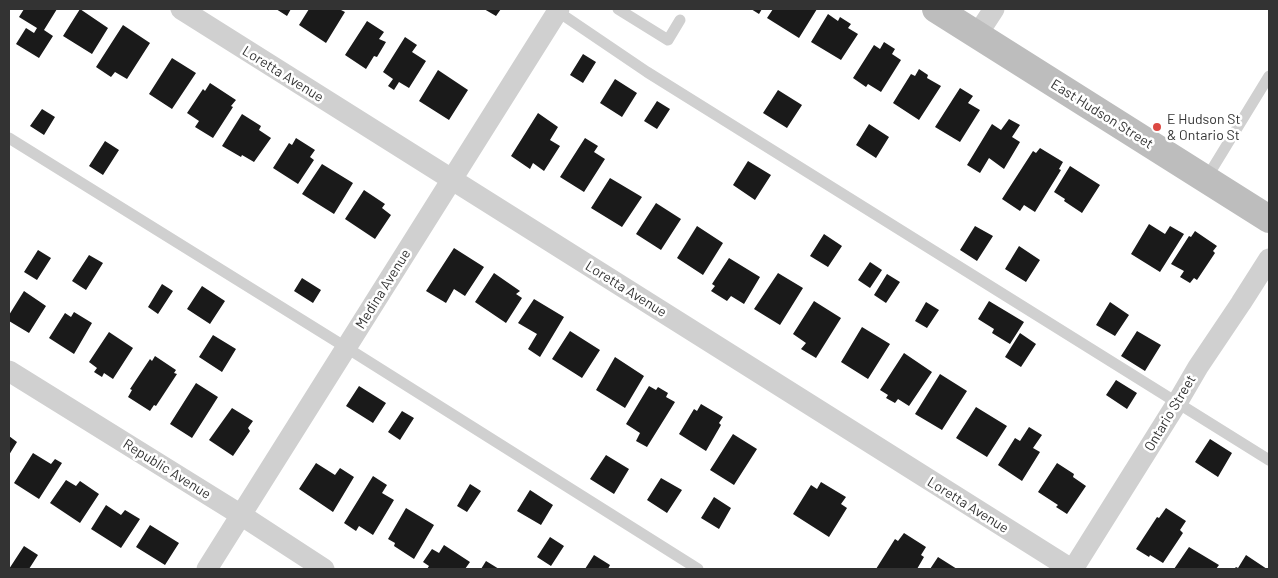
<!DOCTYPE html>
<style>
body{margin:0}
#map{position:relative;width:1278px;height:578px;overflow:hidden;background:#fff;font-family:Barlow,sans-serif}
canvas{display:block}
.frame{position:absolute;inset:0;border:10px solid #333;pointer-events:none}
</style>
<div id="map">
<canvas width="1278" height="578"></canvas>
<div class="frame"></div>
</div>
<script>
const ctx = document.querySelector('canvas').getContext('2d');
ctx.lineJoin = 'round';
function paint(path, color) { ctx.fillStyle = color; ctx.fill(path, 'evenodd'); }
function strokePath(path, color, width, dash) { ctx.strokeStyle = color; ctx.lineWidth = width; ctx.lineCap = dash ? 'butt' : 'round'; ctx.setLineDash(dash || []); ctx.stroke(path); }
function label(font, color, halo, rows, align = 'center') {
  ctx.font = font + ' Barlow,sans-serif'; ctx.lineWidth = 5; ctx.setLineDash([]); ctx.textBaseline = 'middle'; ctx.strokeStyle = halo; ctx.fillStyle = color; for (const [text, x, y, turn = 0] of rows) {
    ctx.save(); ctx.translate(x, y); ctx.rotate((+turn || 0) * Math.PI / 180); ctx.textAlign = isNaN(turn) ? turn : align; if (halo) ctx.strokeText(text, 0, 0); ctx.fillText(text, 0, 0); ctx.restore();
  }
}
paint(new Path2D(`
 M24,9H57L44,30L53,36L39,58L16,44L26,28L34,33L37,28L19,17Z
 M80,9L108,28L92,54L63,36Z
 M276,9H291L287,16Z
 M309,9H339L345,12L326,43L299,25Z
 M484,9H501L496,16Z
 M751,9H762L759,14Z
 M773,9H817L799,38L767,18Z
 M828,14L838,21L840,17L851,24L848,28L858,34L841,60L811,42Z
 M367,21L384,32L379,39L386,42L377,57L374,56L366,69L345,55Z
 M123,25L150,43L127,79L115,72L111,77L96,67Z
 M405,37L417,45L412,52L426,61L409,88L399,82L394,90L388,86L393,79L383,72Z
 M884,42L895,49L892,54L901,60L881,92L868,84L866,87L853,78L874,45L880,49Z
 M583,54L596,62L583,83L570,75Z
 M172,58L196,73L172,109L149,94Z
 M919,69L928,75L927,78L941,86L919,120L893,103L911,74L915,76Z
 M438,70L468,90L449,120L419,101Z
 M615,79L637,93L622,117L600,103Z
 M210,83L236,100L231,106L233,107L213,138L195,127L199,121L187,113L203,89L205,91Z
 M960,88L973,96L968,103L980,110L960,142L935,127Z
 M778,90L802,105L787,128L763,113Z
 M657,101L670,109L657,129L644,121Z
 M42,109L55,117L44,135L30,126Z
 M538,113L558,127L550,140L560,146L544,171L533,163L530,169L511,156Z
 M242,114L261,126L259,130L271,138L254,162L242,155L241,157L222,146Z
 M1009,119L1020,125L1012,137L1020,142L1004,169L989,158L980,173L967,165L992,124L1001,130Z
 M869,124L889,137L876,158L856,145Z
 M296,138L315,150L310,157L314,160L298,184L273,168L289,143L292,145Z
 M585,138L598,146L594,152L605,159L584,192L560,177Z
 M105,141L119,150L103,175L89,166Z
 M1040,148L1063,162L1059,169L1061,170L1035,212L1024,205L1020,211L1002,199L1033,151L1036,153Z
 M748,161L771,175L755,200L733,185Z
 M322,164L353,183L334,214L302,194Z
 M1070,166L1100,185L1082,213L1064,201L1065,199L1054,192Z
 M610,178L642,197L622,227L591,208Z
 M364,190L385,204L382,208L391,215L375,239L345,219Z
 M656,203L681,219L661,250L636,234Z
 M1149,224L1165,234L1170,226L1184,234L1160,272L1131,254Z
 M697,226L723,243L703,275L677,258Z
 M975,226L993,236L977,261L960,250Z
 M1195,231L1217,246L1213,251L1215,253L1197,280L1194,278L1190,283L1180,277L1184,271L1171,264L1189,236L1191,237Z
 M824,234L842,246L828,267L810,256Z
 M1019,246L1040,260L1026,282L1005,269Z
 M454,248L484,267L465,296L454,289L446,303L426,291Z
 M38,250L51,258L37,280L24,272Z
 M89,255L103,263L86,290L72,281Z
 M729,258L760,277L744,304L731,296L727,301L711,291L715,286L712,284Z
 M870,262L882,270L870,288L858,280Z
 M494,273L520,291L516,294L522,298L506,323L475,302Z
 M778,273L803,288L780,325L754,309Z
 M887,274L900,282L886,303L874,295Z
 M302,278L321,290L313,303L294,291Z
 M162,284L173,291L158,314L148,307Z
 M202,286L225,301L210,324L187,309Z
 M24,291L46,306L29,333L9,321V315Z
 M534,299L564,317L540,357L528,349L537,334L518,323Z
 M814,301L841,318L816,358L801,349L806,343L793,334Z
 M989,301L1024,322L1010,344L992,333L994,329L978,319Z
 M926,302L939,310L927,328L915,321Z
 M1110,302L1129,315L1115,336L1096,325Z
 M74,312L92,323L74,354L49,338L65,313L71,317Z
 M862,327L890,344L868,379L841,362Z
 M570,331L600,350L582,378L552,359Z
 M1137,331L1161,345L1145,371L1121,356Z
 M109,332L133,348L113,379L104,373L102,377L94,372L97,368L89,362Z
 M1020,333L1036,344L1021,367L1005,357Z
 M213,335L236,349L222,372L199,357Z
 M904,353L932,372L909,406L898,399L895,403L886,398L888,395L880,390Z
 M155,356L176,370L174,373L177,374L156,406L154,405L150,411L128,397L132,390L130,389L150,359L152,361Z
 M615,357L644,376L625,408L596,390Z
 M940,374L967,391L942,430L915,414Z
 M1116,380L1137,393L1127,409L1106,395Z
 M196,383L218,397L192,438L170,424Z
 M359,386L386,403L373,423L346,406Z
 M649,386L656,390L658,387L668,393L666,397L675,402L647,447L636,441L640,433L626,424Z
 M701,404L723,417L719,423L721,425L706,451L679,434L694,409L697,411Z
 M976,407L1007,426L987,457L956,438Z
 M232,408L253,421L248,428L250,431L233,456L209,440Z
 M402,411L414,418L400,440L388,432Z
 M1029,427L1042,435L1033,448L1040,452L1022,481L998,465L1015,438L1020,441Z
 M733,434L757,449L734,485L710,470Z
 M9,436L17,442L9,455Z
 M1210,439L1232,453L1218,477L1195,462Z
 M33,453L51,464L55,459L62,463L39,499L14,483Z
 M606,455L629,469L614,494L590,479Z
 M316,463L335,475L340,468L354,477L333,512L299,489Z
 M1057,463L1074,474L1073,477L1086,486L1067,514L1056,507L1058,505L1038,492Z
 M373,476L387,485L382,493L394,500L373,535L359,526L356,531L344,523Z
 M661,478L682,490L667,513L647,500Z
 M66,480L76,486L80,481L99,494L80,523L50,503Z
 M821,482L846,497L841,504L847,508L829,537L793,514L811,485L817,489Z
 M470,484L481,491L467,512L457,506Z
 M530,490L553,505L541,525L517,511Z
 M714,497L731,508L719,529L701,518Z
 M106,505L121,515L125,510L140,519L121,548L91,529Z
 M406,508L434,525L414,559L394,546L395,543L388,539Z
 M1166,508L1186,521L1180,530L1183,533L1163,563L1150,555L1149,557L1136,549L1157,517L1159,518Z
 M150,525L179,543L165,565L136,547Z
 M904,533L926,547L921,555L924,557L917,569H876L895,539L898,541Z
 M550,537L564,546L551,566L537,557Z
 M444,545L470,562L465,569H427L429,566L423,562L432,549L439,553Z
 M24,546L38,555L29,569H9Z
 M1189,547L1219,565L1216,569H1174Z
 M594,555L610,565L608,569H585Z
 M1246,555L1267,569H1234L1236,567L1238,568Z
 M938,557L957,569H930Z
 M486,561L499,569H481Z`), '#1a1a1a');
strokePath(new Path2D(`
 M554,9L647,72L1269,460
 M618,9L668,40L680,20
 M9,138L347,348L698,569
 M1206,179L1269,76`), '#d0d0d0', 11);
strokePath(new Path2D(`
 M181,9L1071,569
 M977,35L994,9
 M9,371L241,515L324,569
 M207,569L559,9
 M1073,569L1177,403L1198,367L1241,303L1269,259`), '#d0d0d0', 21);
strokePath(new Path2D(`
 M936,9L1269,219`), '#bdbdbd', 28);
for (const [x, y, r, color] of [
 [1157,127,5,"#dc4842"]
]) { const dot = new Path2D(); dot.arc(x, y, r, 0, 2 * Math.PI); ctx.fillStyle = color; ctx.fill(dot); strokePath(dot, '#fff', 2); }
label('14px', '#333', '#fff', [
 ["Loretta Avenue",283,74,32],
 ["East Hudson Street",1102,114,32],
 ["Medina Avenue",383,289,-58],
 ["Loretta Avenue",626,289,32],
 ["Ontario Street",1170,413,-59],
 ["Republic Avenue",167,469,32],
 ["Loretta Avenue",968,505,32]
]);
label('14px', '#333', '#fff', [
 ["E Hudson St",1167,119],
 ["& Ontario St",1167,135]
], 'left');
</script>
